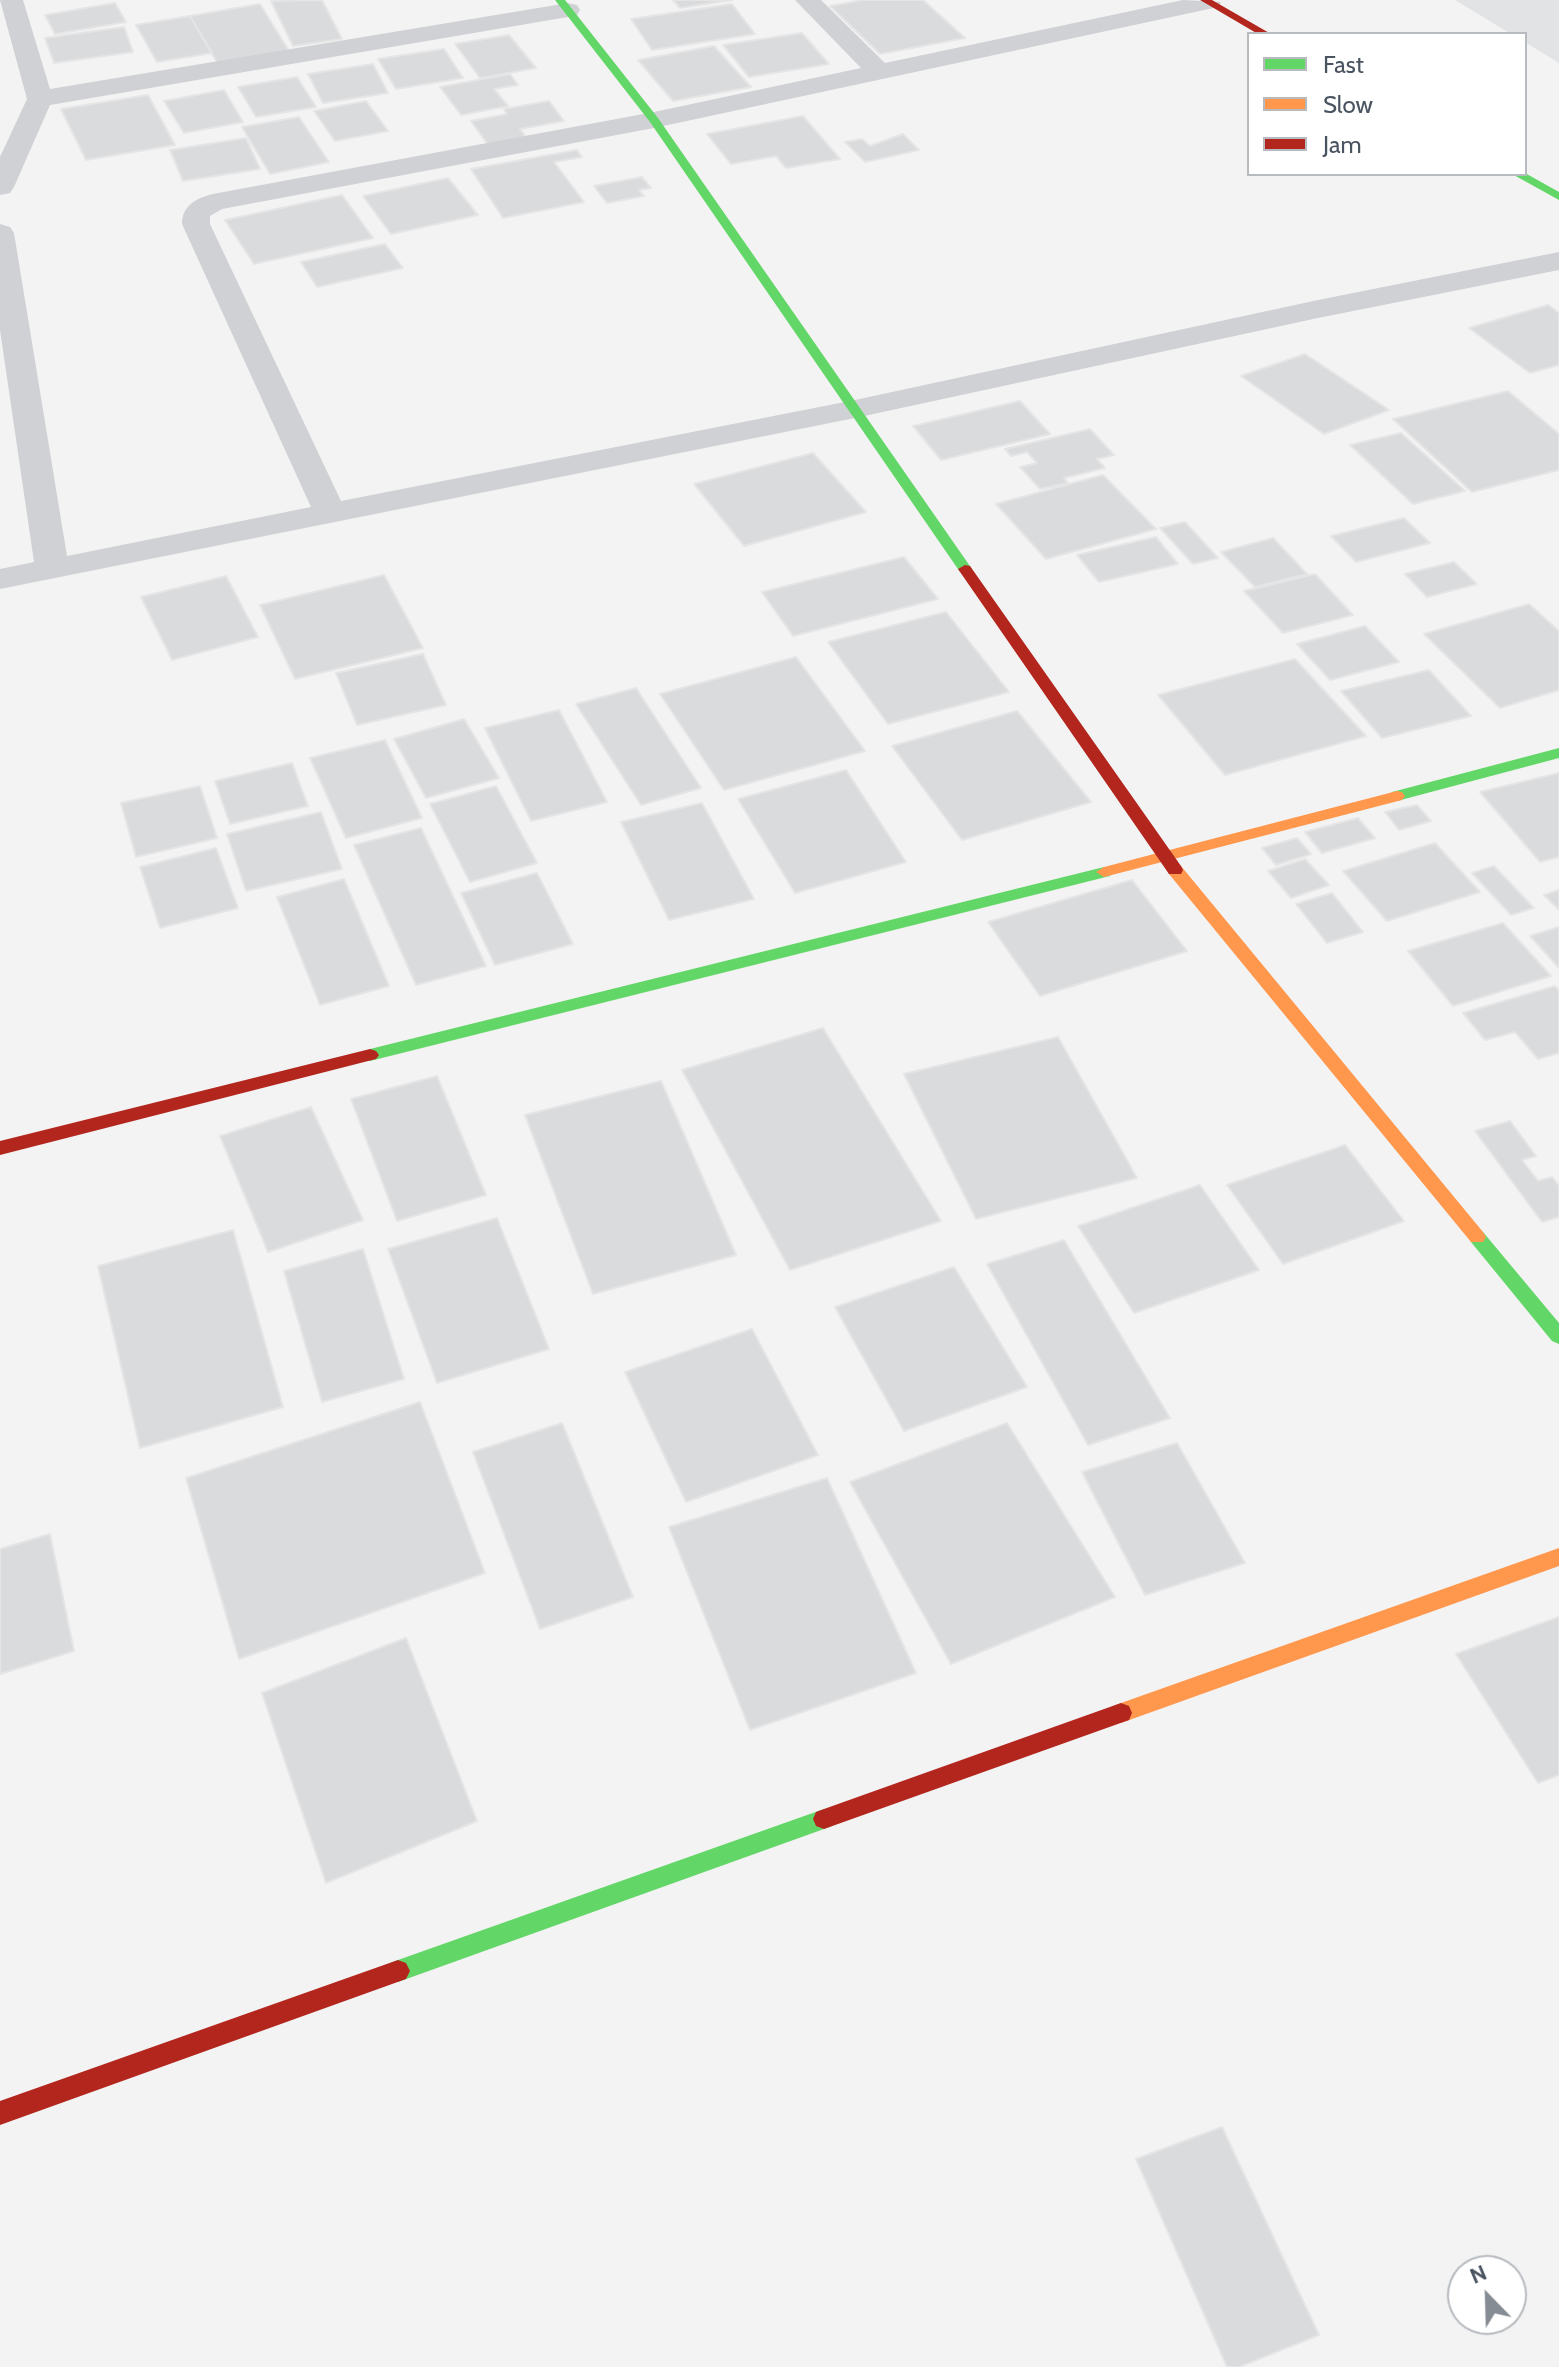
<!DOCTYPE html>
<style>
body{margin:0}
#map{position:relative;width:1559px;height:2367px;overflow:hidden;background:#f3f3f3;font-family:Cabin,sans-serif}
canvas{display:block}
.legend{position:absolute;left:1247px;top:32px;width:280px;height:144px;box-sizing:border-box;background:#fff;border:2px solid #b7bbbf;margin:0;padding:10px 14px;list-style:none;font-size:24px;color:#4a5460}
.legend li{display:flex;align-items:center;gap:16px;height:40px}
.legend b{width:40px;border:2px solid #b7bbbf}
.north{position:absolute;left:1447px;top:2255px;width:80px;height:80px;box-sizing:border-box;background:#fff;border:2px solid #b7bbbf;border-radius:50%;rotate:337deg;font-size:22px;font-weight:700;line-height:32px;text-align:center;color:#4a5460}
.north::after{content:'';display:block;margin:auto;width:28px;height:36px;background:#858c93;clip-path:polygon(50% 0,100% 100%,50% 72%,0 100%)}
</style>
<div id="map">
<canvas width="1559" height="2367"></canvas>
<ul class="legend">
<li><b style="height:10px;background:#63d668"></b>Fast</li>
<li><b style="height:10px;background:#ff974d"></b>Slow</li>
<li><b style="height:10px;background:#b3261e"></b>Jam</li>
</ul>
<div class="north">N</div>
</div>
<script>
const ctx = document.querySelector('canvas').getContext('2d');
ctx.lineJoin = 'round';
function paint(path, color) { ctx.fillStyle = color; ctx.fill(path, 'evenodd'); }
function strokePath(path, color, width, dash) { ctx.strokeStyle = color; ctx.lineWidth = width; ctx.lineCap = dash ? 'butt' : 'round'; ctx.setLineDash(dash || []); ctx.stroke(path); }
paint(new Path2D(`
 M1455,0H1559V63L1525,42V34H1511Z`), '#e1e3e5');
const building = new Path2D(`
 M322,0L342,39L293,46L271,1Z
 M673,0H732L680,8Z
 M863,0H923L965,38L880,54L830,6Z
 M115,3L126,22L55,34L45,15Z
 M260,4L294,59L222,71L190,16Z
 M732,4L755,34L652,50L631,19Z
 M190,16L212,53L157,62L136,25Z
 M124,27L133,52L54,63L45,38Z
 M802,33L829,64L749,77L723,45Z
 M509,35L536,68L480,78L455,44Z
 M714,46L751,87L673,101L638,60Z
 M444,49L463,78L396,89L378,59Z
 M373,64L388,93L323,103L308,74Z
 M510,74L518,85L494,89L508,106L461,115L440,87Z
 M297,77L316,107L256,117L238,87Z
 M224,90L243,122L184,133L164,101Z
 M148,95L175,145L86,160L61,109Z
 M366,101L388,131L335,141L314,111Z
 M549,101L564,121L520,129L527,139L489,146L471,121L507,114L504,109Z
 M803,116L840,159L786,168L776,156L731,164L707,134Z
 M299,117L329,162L270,174L242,127Z
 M903,134L919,150L865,162L845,142L862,139L870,146Z
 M246,138L260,169L183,181L170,150Z
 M577,150L582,157L554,162L584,202L503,218L471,169Z
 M642,177L651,188L639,190L644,196L607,203L594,186Z
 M448,178L478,215L391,234L363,196Z
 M342,195L373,238L254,264L225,220Z
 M385,244L403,268L317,287L301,262Z
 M1548,305L1559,313V365L1530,373L1469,328Z
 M1305,354L1389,410L1324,434L1241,376Z
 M1508,391L1559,434V470L1472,492L1393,419Z
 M1020,401L1050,434L941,460L913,426Z
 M1090,429L1114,455L1097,459L1105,468L1064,478L1068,483L1040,489L1020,467L1037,463L1027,452L1011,456L1005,449Z
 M1401,433L1465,491L1413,504L1350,445Z
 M813,453L866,512L744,546L694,484Z
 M1103,475L1156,529L1046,559L996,504Z
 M1404,518L1430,543L1356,562L1331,536Z
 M1185,522L1218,558L1193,564L1160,528Z
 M1156,537L1178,564L1099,582L1077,555Z
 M1273,538L1307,574L1255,587L1221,552Z
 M904,557L938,599L793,636L762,592Z
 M1454,562L1477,584L1427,597L1405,574Z
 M1315,574L1353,615L1283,633L1244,591Z
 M384,575L423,648L295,679L260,605Z
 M226,576L258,637L172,660L141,597Z
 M1529,604L1559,631V690L1500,708L1424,634Z
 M946,612L1009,692L888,724L828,642Z
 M1365,626L1399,662L1330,680L1297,644Z
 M423,654L446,705L357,725L336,673Z
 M796,657L865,751L724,790L660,694Z
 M1295,659L1366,736L1225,775L1158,695Z
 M1429,670L1471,716L1382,738L1341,691Z
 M636,688L701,788L641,805L576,704Z
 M559,710L607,802L531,821L485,728Z
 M1017,711L1091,802L962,840L892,746Z
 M464,719L499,778L426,798L394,739Z
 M385,740L422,818L346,838L310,758Z
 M292,763L308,806L230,824L215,781Z
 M846,770L906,862L795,893L738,799Z
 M1559,773V857L1540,862L1480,792Z
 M200,786L217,838L136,857L121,803Z
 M496,786L537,863L470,882L430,804Z
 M702,803L754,899L669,920L621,822Z
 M1417,805L1431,821L1399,830L1385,812Z
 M321,812L342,869L246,891L227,834Z
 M1358,818L1375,838L1322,853L1305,832Z
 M421,828L486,966L416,985L354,845Z
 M1297,838L1311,854L1276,865L1262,848Z
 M1435,843L1480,892L1387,921L1343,871Z
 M216,848L238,908L160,928L140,867Z
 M1305,859L1329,885L1291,898L1268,871Z
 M1494,866L1534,908L1511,915L1472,873Z
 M537,873L573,944L495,965L461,893Z
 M344,879L389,986L320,1005L277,897Z
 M1132,880L1187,951L1040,996L988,922Z
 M1559,890V910L1544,895Z
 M1332,893L1363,932L1327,943L1296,904Z
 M1503,923L1551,976L1453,1006L1408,951Z
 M1559,927V968L1530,936Z
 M1555,986L1559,991V1053L1538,1059L1515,1032L1485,1040L1463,1013Z
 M823,1028L941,1221L790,1270L682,1070Z
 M1058,1037L1137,1178L976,1219L904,1074Z
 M437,1076L486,1195L397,1221L351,1099Z
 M661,1081L736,1255L593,1294L525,1115Z
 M311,1107L363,1220L268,1252L220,1136Z
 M1510,1121L1536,1156L1522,1160L1538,1181L1552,1177L1559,1186V1217L1542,1222L1475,1131Z
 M1345,1145L1404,1221L1283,1264L1227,1185Z
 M1200,1185L1259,1270L1134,1313L1078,1226Z
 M497,1218L549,1349L437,1383L388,1249Z
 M233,1230L283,1407L140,1448L98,1266Z
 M1064,1240L1170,1418L1088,1445L987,1264Z
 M363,1249L404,1379L322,1402L284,1271Z
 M954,1267L1027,1387L904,1431L835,1307Z
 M752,1329L818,1455L686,1502L625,1372Z
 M420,1402L485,1573L239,1659L186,1478Z
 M562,1423L633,1597L540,1629L473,1452Z
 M1007,1423L1115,1597L951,1664L850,1482Z
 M1177,1443L1245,1563L1145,1595L1082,1472Z
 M827,1478L916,1673L750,1730L669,1527Z
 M50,1534L74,1651L0,1674V1549Z
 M1559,1617V1775L1538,1783L1456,1654Z
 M406,1638L477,1821L326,1883L262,1693Z
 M1222,2127L1319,2335L1239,2367H1227L1136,2159Z`);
paint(building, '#dadbdd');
strokePath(building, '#e5e5e6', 2);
paint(new Path2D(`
 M0,0H23L50,89L568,3L577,5L580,10L577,15L568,17L50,105L14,187L10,193L0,195V157L27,99Z
 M795,0H821L885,63L1183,0L1221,2L1218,7L1209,9L654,128L222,209L210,216V224L341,501L855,400L1318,300L1559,252V270L1318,318L855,418L0,589V569L34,562L0,330V224L10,227L14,233L67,556L311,507L182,224C182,206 196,198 213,194L654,112L861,68Z`), '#cfd1d4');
paint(new Path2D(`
 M555,0H565L658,118L972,569L970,572H960L650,122Z
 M1525,173L1559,192V200L1512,174Z
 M1559,748V758L1397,801L1389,796L1392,792Z
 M1104,867L1112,872L1110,876L370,1061L361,1055L370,1049Z
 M1477,1230L1483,1232L1559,1323V1344L1552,1341L1471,1242L1468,1237L1471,1232Z
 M824,1809L832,1812L835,1819L832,1826L824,1829L398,1982L390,1979L386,1971L390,1963L398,1960Z`), '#63d668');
paint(new Path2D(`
 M1397,791L1402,792L1405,796L1402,800L1104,877L1096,872L1104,867Z
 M1175,865L1181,866L1483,1232L1486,1237L1483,1242H1471L1169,874L1167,870Z
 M1559,1548V1566L1121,1723L1113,1720L1110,1713L1113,1706L1121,1703Z`), '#ff974d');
paint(new Path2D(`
 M1200,0H1212L1271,34H1258Z
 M965,565L970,566L1181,866L1183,870L1181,874H1169L958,569Z
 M370,1049L376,1051L379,1055L376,1059L0,1155V1141Z
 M1121,1703L1129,1706L1132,1713L1129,1720L824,1829L816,1826L813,1819L816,1812L824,1809Z
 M398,1960L406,1963L410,1971L406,1979L0,2125V2101Z`), '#b3261e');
</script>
